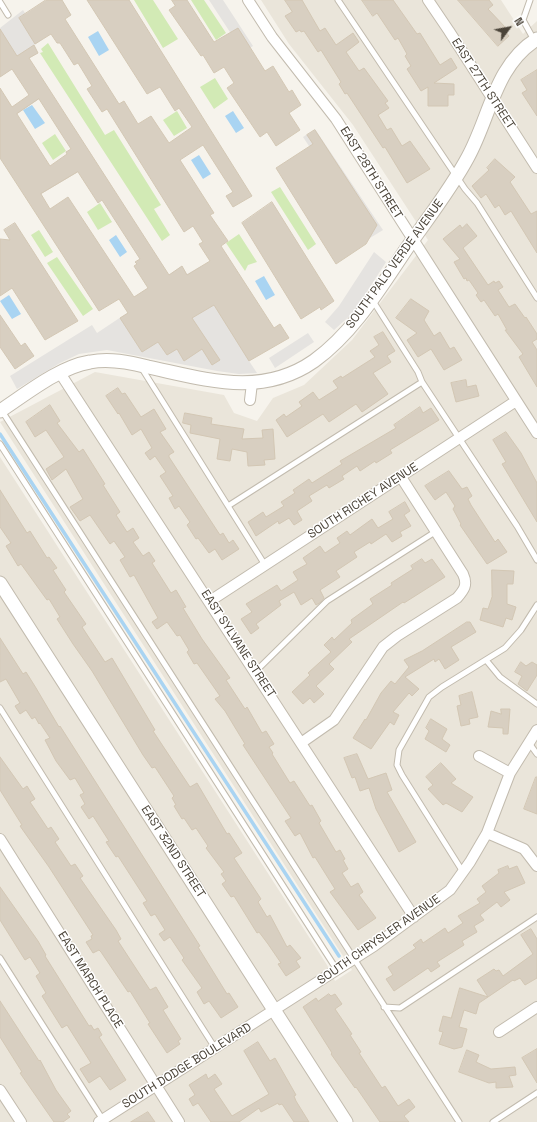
<!DOCTYPE html>
<style>
body{margin:0}
#map{position:relative;width:537px;height:1122px;overflow:hidden;background:#f6f3ec;font-family:"Space Grotesk",sans-serif}
canvas{display:block}
.north{position:absolute;left:489px;top:8px;width:40px;height:40px;-webkit-text-stroke:3px #fff;paint-order:stroke;rotate:58deg;font-size:11px;font-weight:700;line-height:16px;text-align:center;color:#4b4439}
.north::after{content:'';display:block;margin:auto;width:14px;height:18px;background:#4b4439;clip-path:polygon(50% 0,100% 100%,50% 72%,0 100%)}
</style>
<div id="map">
<canvas width="537" height="1122"></canvas>
<div class="north">N</div>
</div>
<script>
const ctx = document.querySelector('canvas').getContext('2d');
ctx.lineJoin = 'round';
function paint(path, color) { ctx.fillStyle = color; ctx.fill(path, 'evenodd'); }
function strokePath(path, color, width, dash) { ctx.strokeStyle = color; ctx.lineWidth = width; ctx.lineCap = dash ? 'butt' : 'round'; ctx.setLineDash(dash || []); ctx.stroke(path); }
function label(font, color, halo, rows, align = 'center') {
  ctx.font = font + ' "Space Grotesk",sans-serif'; ctx.lineWidth = 3; ctx.setLineDash([]); ctx.textBaseline = 'middle'; ctx.strokeStyle = halo; ctx.fillStyle = color; for (const [text, x, y, turn = 0] of rows) {
    ctx.save(); ctx.translate(x, y); ctx.rotate((+turn || 0) * Math.PI / 180); ctx.textAlign = isNaN(turn) ? turn : align; if (halo) ctx.strokeText(text, 0, 0); ctx.fillText(text, 0, 0); ctx.restore();
  }
}
paint(new Path2D(`
 M261,0H501L523,34L537,21V1122H0V457L327,965L335,981L352,970L0,422L95,372L224,395L234,413L257,421L273,398L304,385L352,340L428,240L353,125L289,44Z`), '#eae5da');
paint(new Path2D(`
 M134,0H153L178,39L163,48Z
 M191,0H204L226,33L216,40Z
 M48,43L105,135L114,130L161,205L154,209L170,235L162,241L40,53L43,52L41,49Z
 M215,78L228,99L214,109L200,87Z
 M177,111L187,128L174,136L163,120Z
 M55,134L66,151L53,160L42,143Z
 M280,187L316,244L308,250L271,192Z
 M100,203L112,222L98,230L87,212Z
 M39,230L53,252L45,257L31,235Z
 M239,234L257,262L248,265L245,271L226,243Z
 M57,257L93,309L83,316L47,263Z`), '#d2eab5');
paint(new Path2D(`
 M209,0H223L253,46L243,52Z
 M23,10L42,40L34,45L38,53L0,77V28Z
 M315,129L383,230L370,238L303,137Z
 M374,252L386,262L354,312L334,330L325,322L339,306Z
 M182,266L187,274L201,266L257,356L249,361L257,373L239,374L217,371L107,350L79,354L60,363L17,389L10,376L92,325L97,333L133,309L128,301Z
 M308,333L314,342L275,368L269,358Z`), '#e5e3e0');
paint(new Path2D(`
 M98,31L109,50L99,56L88,37Z
 M32,105L45,123L35,129L23,110Z
 M233,111L244,128L236,133L225,116Z
 M199,155L211,174L203,179L191,160Z
 M116,235L127,252L120,257L109,240Z
 M264,276L275,295L266,300L255,281Z
 M9,295L21,314L12,319L0,301Z`), '#a9d4f2');
strokePath(new Path2D(`
 M0,434L339,956`), '#a9d4f2', 3.5);
const building = new Path2D(`
 M46,0H62L71,15L65,19L119,104L124,101L138,124L151,116L169,143L192,127L179,108L175,111L160,87L147,94L87,0H129L252,196L233,207L226,196L233,192L203,145L180,160L214,213L210,215L228,241L221,246L274,328L280,324L289,338L249,361L214,305L192,318L220,360L212,365L202,349L184,361L177,349L167,355L158,342L142,352L120,318L128,313L119,299L99,311L0,158V88L12,107L29,95L12,69L0,77V29L17,56L34,45L38,53L29,58L169,275L182,266L187,275L210,261L199,244L203,242L193,226L184,232L107,109L102,112L87,89L92,86L78,63L74,65L60,43H57L51,34L35,44L19,18ZM39,99L71,149L66,152L67,154L50,166L17,114ZM78,172L98,203L102,200L140,259L135,262L137,264L134,266L148,288L134,297L68,197L50,209L41,194Z
 M172,0H187L214,42L238,28L265,71L273,66L289,92L292,90L301,105L289,113L300,130L276,146L267,132L260,137L227,88L234,83L224,67L214,73L203,55L201,56L169,10L175,6Z
 M285,0H302L320,31L325,28L336,45L353,33L359,42L346,52L359,71L364,68L388,101L385,103L389,108L378,115L387,130L391,128L402,146L410,141L430,169L407,183L385,147L383,148L347,93L345,94L339,84L341,82L321,50L318,52L304,31L301,32L300,30L296,32L285,16L292,12Z
 M362,0H393L417,34L420,33L440,65L451,58L457,68L434,83L454,84V95H448V106H428V87L421,91L407,69L411,66L405,56L407,54L398,38L395,40L377,13L373,16Z
 M458,0H489L493,5L488,9L505,27L503,29L509,36L498,46Z
 M537,70V116L522,93L527,90L521,80Z
 M315,130L377,225L366,244L336,264L276,168L313,144L307,135Z
 M495,159L515,177L510,182L531,214L537,211V253L511,211L505,215L499,205L495,208L486,194L481,198L472,186L489,170L487,168Z
 M272,202L334,301L321,310L320,307L301,319L242,223Z
 M15,223L78,321L45,340L12,288L0,296V239L10,240L4,230Z
 M467,224L477,236L463,248L488,285L494,281L495,283L499,281L503,287L498,290L509,307L515,304L525,318L526,317L537,334V339L532,342L537,350V387L519,357L523,354L505,330H507L498,314L495,316L484,300L481,302L476,295L478,293L469,280L467,281L466,278L464,279L454,262L460,259L443,239L460,225L462,228Z
 M411,299L429,311L424,320L434,336L440,332L450,349L454,347L462,360L444,370L431,349L418,357L407,340L417,333L396,318Z
 M0,315L21,346L25,343L34,356L15,369L0,347Z
 M383,332L395,351L387,356L391,362L373,373L388,394L362,412L356,404L329,422L323,414L287,437L276,420L284,414L286,417L302,406L299,402L313,392L319,400L338,388L333,381L341,376L342,378L375,357L370,351L379,345L374,337Z
 M466,380L467,387L476,385L479,396L456,402L451,383Z
 M118,388L122,394L125,393L141,417L154,409L166,429L160,432L174,452L169,455V457L220,535L223,533L229,543L233,540L239,549L222,560L215,549L209,553L198,538L196,539L187,525L190,522L179,506L175,509L169,498L173,496L160,476L166,472L155,456L150,460L145,453L152,448L141,429L132,435L119,413L118,414L106,396Z
 M50,405L60,421L57,423L79,452L83,449L105,484L103,485L120,512L116,515L127,532L133,528L139,538L133,542L143,556L149,552L155,561L152,563L171,593L176,590L186,607L183,608L202,639L230,678L226,680L245,709L247,707L262,733L266,731L274,744L269,747L273,753L272,754L290,783L294,781L310,806L312,805L321,821L319,823L336,852L340,850L345,859L343,860L348,869L342,873L351,887L358,883L363,892L359,895L376,918L358,930L330,892L335,889L315,857L313,858L300,833L295,836L285,821L291,818L243,745L245,744L225,711L215,699L220,696L197,663L194,664L187,652L189,650L180,635L177,636L167,622L157,629L152,622L158,618L134,575L130,577L120,560L125,557L114,541L110,544L90,515L80,521L70,507L83,499L66,469L52,480L46,469L64,457L46,430L35,437L26,422Z
 M420,407L423,413L431,408L439,420L390,450L392,453L376,463L375,461L360,471L357,466L342,476L344,479L329,488L327,485L309,496L312,501L297,511L302,520L294,525L289,518L279,524L278,521L256,536L248,522L263,512L266,517L284,506L281,502L295,493L293,490L309,479L312,483L342,464L340,461L396,428L394,425Z
 M185,413L212,418L211,424L244,429L242,439L263,438L262,430L273,429L275,459L264,460L265,465L248,466L247,452L232,449L230,461L217,459L220,439L190,433L191,425L183,423Z
 M506,432L521,453L537,483V522L502,464L506,462L493,440Z
 M449,471L462,489L467,487L472,496L468,499L471,505L495,542L498,539L507,552L487,564L460,525L461,524L453,509L455,506L446,492L435,500L425,486Z
 M0,490L27,533L30,531L47,558L49,557L57,568L53,570L66,590L64,592L86,624L82,627L105,662L112,658L155,730L153,731L190,787L197,783L227,834L229,833L242,853L234,858L261,899L258,902L267,917L270,915L287,947L290,945L301,958L296,961L300,967L286,976L278,964L281,963L268,944L259,932L257,933L234,896L231,897L222,884L226,881L221,874L224,872L206,848L208,846L196,828L192,830L184,818L182,819L174,806L176,805L172,798L174,796L155,767L152,768L143,755L92,671L73,644L57,619L60,617L49,599L47,600L21,564L18,566L6,546L11,543L0,527Z
 M405,502L410,511L404,515L411,526L400,532L402,536L392,542L386,534L371,544L370,542L354,552L357,557L336,571L340,577L320,590L324,598L321,602L316,605L312,598L301,605L294,592L279,601L281,605L256,624L259,628L251,634L241,619L252,612L246,604L277,585L281,591L298,580L293,572L307,564L303,558L320,546L325,553L340,543L337,538L347,531L350,535L372,519L378,528L393,519L389,512Z
 M422,559L425,563L432,559L445,577L404,603L403,602L349,639L352,642L329,664L334,669L316,686L324,694L314,703L310,698L303,704L292,692L310,675L308,673L331,652L324,645L332,637L334,640L352,623L351,620L373,604L370,599L392,585L391,583L413,569L411,566Z
 M492,570L514,571L513,584H507V604L516,607L512,620L506,618L503,627L480,620L483,608L488,609L492,597Z
 M467,622H470L476,632L451,647L459,660L445,669L439,659L435,662L434,659L405,677L419,689L412,696L409,693L393,712L399,715L394,725L390,722L371,749L353,738L365,719L366,720L381,693L391,681L395,684L409,667L404,660L422,651Z
 M0,638L23,674L26,672L36,688L59,727L60,726L200,946L198,947L227,994L229,993L238,1007L221,1018L209,1001L204,1004L197,992L202,988L182,960L184,958L170,937L164,941L159,934L165,930L155,914L151,916L143,903L147,901L118,856L116,857L106,842L109,841L93,816L89,819L81,807L85,804L80,795L84,793L75,778L70,780L56,761L45,740L50,738L40,723L39,724L35,717L32,719L26,710L20,714L15,706L20,703L6,679L0,682Z
 M521,662L526,666L532,662L537,665V675L527,691L518,684L522,676L515,672Z
 M472,692L478,717L469,719L470,724L461,726L457,706L461,705L459,696Z
 M501,709H510L508,734H503V728L488,727L491,711L501,714Z
 M431,719L447,729L442,739L450,745L446,752L425,739L429,731L426,728Z
 M357,754L368,779L386,773L392,790L387,792L416,842L399,852L376,809L369,788L360,791L355,777L352,778L344,758Z
 M0,757L23,789L27,786L35,799L30,802L48,829L51,827L59,839L55,842L71,866L75,864L83,876L80,878L116,930L121,939L118,941L150,990L156,987L168,1007L163,1010L181,1039L178,1041L180,1044L167,1053L148,1024L150,1023L130,991L128,992L101,952L99,950L93,953L86,942L92,939L91,936L93,935L49,867L20,826L22,825L0,790Z
 M441,763L456,779L451,783L473,797L462,812L446,803L443,805L428,789L433,785L426,777Z
 M536,777H537V814L524,809Z
 M508,866L509,869L517,866L525,883L504,892L510,900L501,907L497,902L480,915L484,920L474,926L477,932L462,941L464,945L437,962L440,966L431,972L428,968L394,991L386,979L393,975L388,967L416,948L413,945L421,939L423,943L445,928L448,933L463,923L458,916L480,903L477,899L486,892L482,886L499,873L498,870Z
 M0,887L38,941L46,955L45,956L89,1026L91,1025L94,1030L98,1028L102,1035L99,1037L126,1080L110,1090L100,1076L89,1083L80,1069L91,1063L67,1025L62,1028L42,996L46,993L36,976L40,973L30,957L25,960L0,920Z
 M531,929L537,939V978L525,985L520,978L514,981L513,980L488,997L477,980L494,969L496,971L499,970L503,976L533,954L521,935Z
 M460,988L488,997L479,1003L476,1014L464,1010L459,1027L467,1029L462,1047L454,1049L439,1044L443,1032L439,1031L443,1016L451,1018Z
 M329,994L331,996L335,994L342,1004L335,1009L352,1034L350,1035L361,1052L359,1053L382,1088L385,1086L398,1106L409,1099L415,1107L404,1116L409,1122H380L356,1087L355,1088L331,1054L332,1053L303,1007L316,998L318,1001Z
 M0,1001L39,1061L40,1060L56,1090L71,1111L67,1114L70,1117L63,1122H54L20,1073L22,1072L0,1037Z
 M258,1042L270,1061L275,1058L296,1095L294,1096L296,1101L309,1122H294L282,1104L279,1105L278,1103L261,1112L259,1108L239,1122H211L198,1103L193,1106L189,1099L195,1095L189,1085L206,1074L208,1079L215,1074L222,1084L214,1089L232,1116L269,1094L244,1051Z
 M537,1049V1083L522,1058Z
 M467,1050L479,1055L476,1062L491,1069L515,1067L516,1075L509,1076L513,1087L496,1088V1082L489,1083L459,1072Z
 M148,1112L155,1122H131Z`);
paint(building, '#d8cfc1');
strokePath(building, '#d3c7b4', 1);
const service = new Path2D(`
 M338,0L465,189L477,203L537,298
 M530,0L523,20L534,40
 M0,2L8,15
 M373,301L418,372L422,382
 M141,367L265,565
 M2,411L459,1122
 M0,444L337,970
 M228,506L422,382L517,526L537,560
 M486,660L500,677L537,704
 M255,672L327,601L435,532
 M0,708L215,1048
 M529,743L537,754
 M463,872L402,775L397,765L399,750L429,697L442,687L505,648L521,630L537,605
 M0,958L103,1120
 M384,1007L400,1008L537,917
 M493,1122L537,1093`);
const minor = new Path2D(`
 M248,0L272,37L336,119L537,433
 M428,0L449,31L537,168
 M60,373L414,917
 M250,400L252,383
 M210,601L516,401
 M301,743L334,720L383,647L397,636L457,598C464,590 468,585 463,574L401,477
 M479,756L510,773
 M487,833L524,849L537,866
 M0,839L179,1122
 M499,1032L537,1007
 M0,1090L21,1122
 M99,1122L374,946L450,890L470,862L487,833L510,773L537,730`);
const tertiary = new Path2D(`
 M0,411C26,394 59,367 90,362C109,358 129,362 148,367C205,379 261,398 314,361C354,332 380,288 407,248C428,218 451,189 468,157C490,117 495,65 537,39
 M0,583L346,1122`);
strokePath(service, '#c2bbae', 7);
strokePath(minor, '#c2bbae', 12);
strokePath(tertiary, '#c2bbae', 15);
strokePath(service, '#fff', 5);
strokePath(minor, '#fff', 10);
strokePath(tertiary, '#fff', 13);
label('12px', '#4b4439', '#fff', [
 ["EAST 27TH STREET",483,84,57],
 ["EAST 28TH STREET",371,173,58],
 ["SOUTH PALO VERDE AVENUE",395,264,-54],
 ["SOUTH RICHEY AVENUE",363,501,-33],
 ["EAST SYLVANE STREET",238,644,57],
 ["EAST 32ND STREET",173,852,57],
 ["SOUTH CHRYSLER AVENUE",379,940,-35],
 ["EAST MARCH PLACE",90,980,58],
 ["SOUTH DODGE BOULEVARD",187,1066,-32]
]);
</script>
